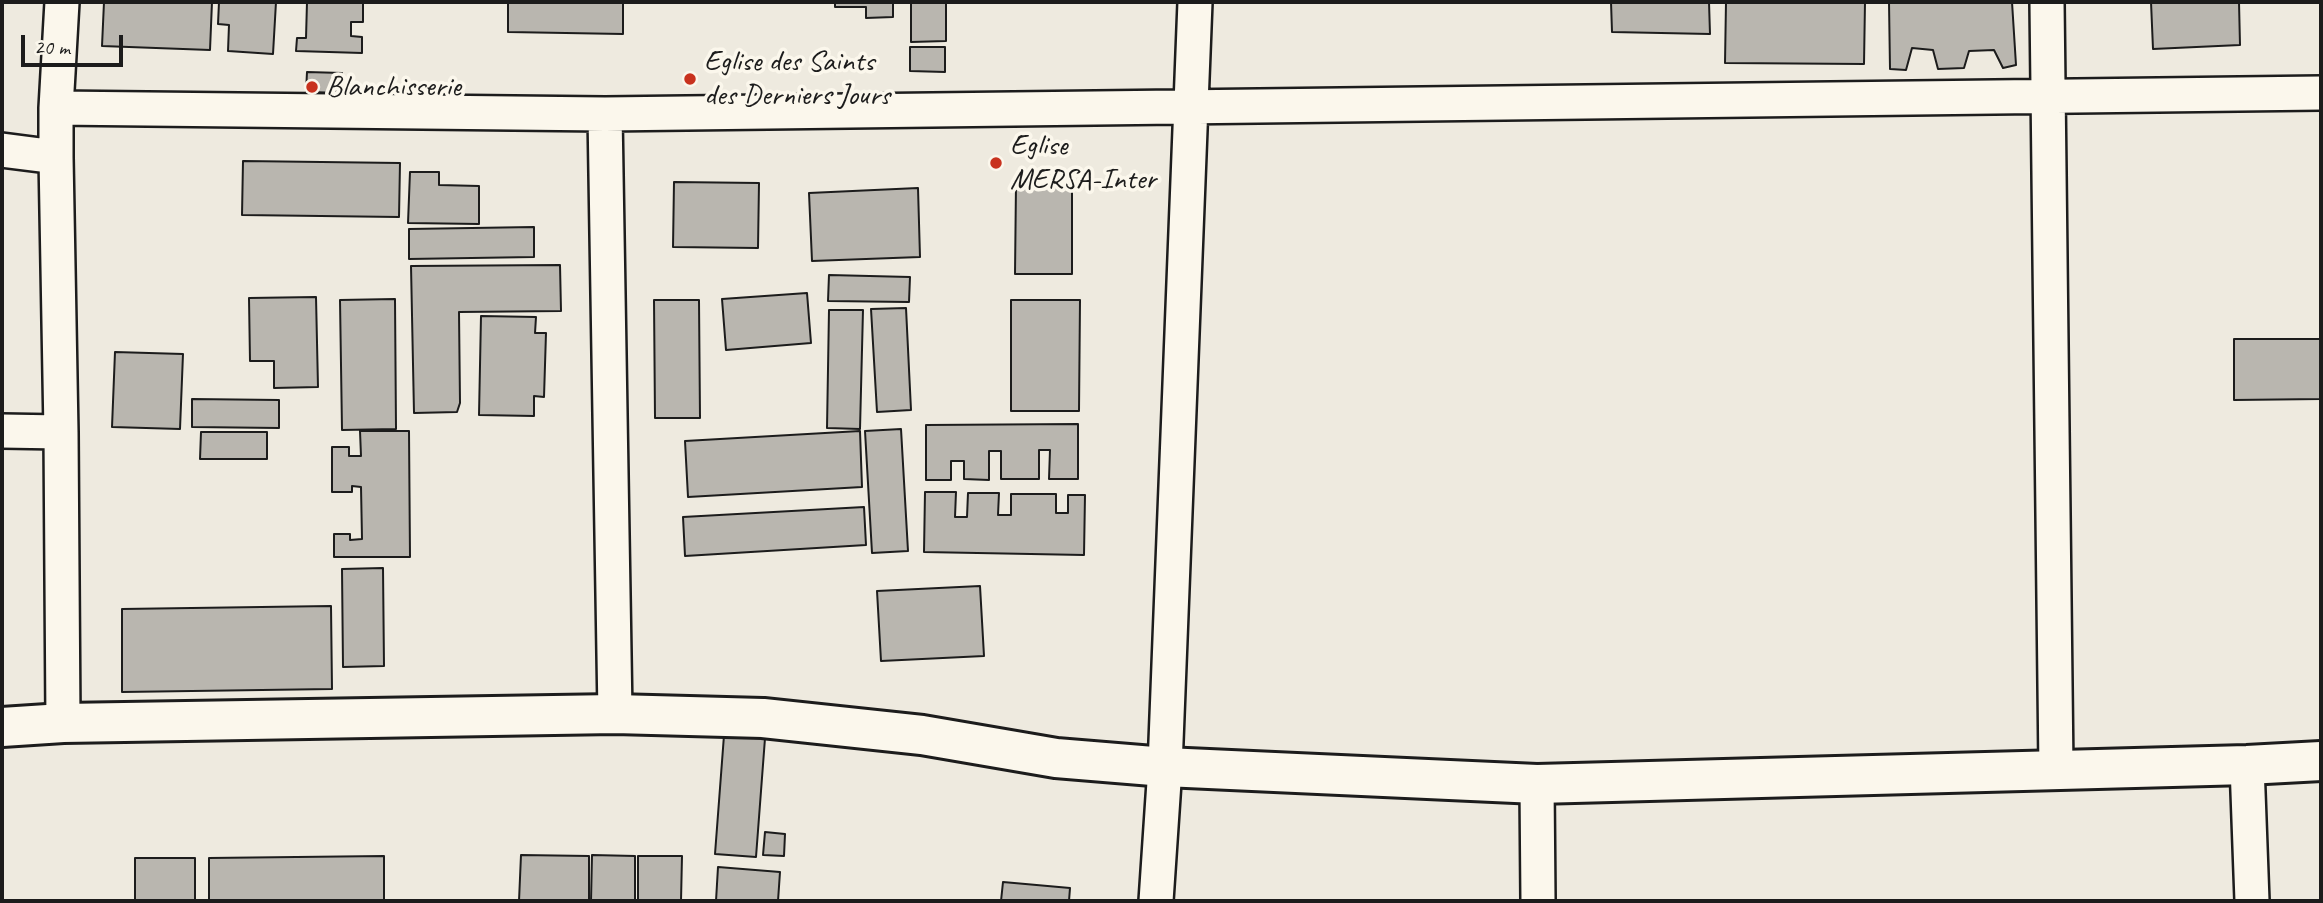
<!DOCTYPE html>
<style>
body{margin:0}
#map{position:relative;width:2323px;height:903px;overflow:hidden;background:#eeeadf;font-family:Caveat,sans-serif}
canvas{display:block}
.frame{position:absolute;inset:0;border:4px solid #1c1c1c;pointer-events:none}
.scale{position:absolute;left:21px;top:35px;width:102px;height:32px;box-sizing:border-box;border:4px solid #1c1c1c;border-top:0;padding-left:9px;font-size:21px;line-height:24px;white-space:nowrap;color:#1c1c1c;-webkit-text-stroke:5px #fbf7ec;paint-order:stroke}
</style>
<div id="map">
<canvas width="2323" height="903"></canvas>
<div class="frame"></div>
<div class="scale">20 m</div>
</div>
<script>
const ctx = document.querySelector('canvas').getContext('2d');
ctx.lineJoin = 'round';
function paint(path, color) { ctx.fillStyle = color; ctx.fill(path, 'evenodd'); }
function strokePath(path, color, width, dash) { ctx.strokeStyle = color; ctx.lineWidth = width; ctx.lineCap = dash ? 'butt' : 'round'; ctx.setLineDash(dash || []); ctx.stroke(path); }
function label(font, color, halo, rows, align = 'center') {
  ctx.font = font + ' Caveat,sans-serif'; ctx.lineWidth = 7; ctx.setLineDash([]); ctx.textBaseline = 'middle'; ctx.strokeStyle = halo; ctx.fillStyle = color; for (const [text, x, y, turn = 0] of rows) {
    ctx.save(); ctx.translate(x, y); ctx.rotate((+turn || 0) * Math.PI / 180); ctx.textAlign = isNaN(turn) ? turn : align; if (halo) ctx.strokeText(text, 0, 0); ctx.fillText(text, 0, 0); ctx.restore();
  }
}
const building = new Path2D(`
 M104,2H212L210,50L102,46Z
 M219,2H276L273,54L228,51L229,25L218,24Z
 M307,2H363V22H351V36L362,37V53L296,51L297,38H306Z
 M508,2H623V34L508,32Z
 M835,2H893V17L866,18V7H835Z
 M911,2H946V41L911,42Z
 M1611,2H1709L1710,34L1612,32Z
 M1726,2H1865L1864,64L1725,63Z
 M1889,2H2012L2016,65L2003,68L1994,50L1969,51L1964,68L1938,69L1933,50L1912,48L1906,70L1890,69Z
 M2151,2H2239L2240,45L2153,49Z
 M910,47H945V72L910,71Z
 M307,72L342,73V93L306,92Z
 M243,161L400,163L399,217L242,215Z
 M410,172H439V185L479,186V224L408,223Z
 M674,182L759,183L758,248L673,247Z
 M1016,184L1072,185V274H1015Z
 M918,188L920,257L812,261L809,193Z
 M534,227V257L409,259V229Z
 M560,265L561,311L459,312L460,403L457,412L414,413L411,266Z
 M829,275L910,277L909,302L828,301Z
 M807,293L811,343L726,350L722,299Z
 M316,297L318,387L274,388V361H250L249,298Z
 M395,299L396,429L342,430L340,300Z
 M654,300H699L700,418H655Z
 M1011,300H1080L1079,411H1011Z
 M906,308L911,410L877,412L871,309Z
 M829,310H863L860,429L827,428Z
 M481,316L536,317L535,333H546L544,397L534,396V416L479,415Z
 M2234,339H2321V399L2234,400Z
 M115,352L183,354L180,429L112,427Z
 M192,399L279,400V428L192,427Z
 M1078,424V479H1049L1050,450H1039V479H1001V451H989V480L964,479V461H951V480H926V425Z
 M901,429L908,551L872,553L865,431Z
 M360,431H409L410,557H334V534H350V540L362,539L361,487L352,486V492H332V447H349V456H361Z
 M860,431L862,487L688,497L685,441Z
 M201,432H267V459H200Z
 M925,492H956L955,517H967L968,493H999L998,515H1011V494H1056V513H1068V495H1085L1084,555L924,552Z
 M864,507L866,545L685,556L683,517Z
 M383,568L384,666L343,667L342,569Z
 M980,586L984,656L881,661L877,591Z
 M331,606L332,689L122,692V609Z
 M725,722L766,725L756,857L715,854Z
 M765,832L785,834L784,856L763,855Z
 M521,855L589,856V901H519Z
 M592,855L635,856V901H591Z
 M384,856V901H209V858Z
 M638,856H682L681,901H638Z
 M135,858H195V901H135Z
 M718,867L780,872L778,901H716Z
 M1003,882L1070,888L1069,901H1001Z`);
paint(building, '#b9b6af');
strokePath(building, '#1c1c1c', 2);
const minor = new Path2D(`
 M62,2L56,108V157L61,432L63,723
 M2047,2L2056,770
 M56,108L605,114L2321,93
 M605,114L615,714
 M2,150L56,157
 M2,431L61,432
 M2247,765L2252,901
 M1537,784L1538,901
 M1156,901L1165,767L1195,2`);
const tertiary = new Path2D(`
 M2,727L63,723L615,714L763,718L922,735L1056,758L1165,767L1537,784L2247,765L2321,761`);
strokePath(minor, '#1c1c1c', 38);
strokePath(tertiary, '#1c1c1c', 44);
strokePath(minor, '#fbf7ec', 33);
strokePath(tertiary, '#fbf7ec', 38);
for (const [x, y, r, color] of [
 [690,79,7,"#c8321e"],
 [312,87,7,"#c8321e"],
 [996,163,7,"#c8321e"]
]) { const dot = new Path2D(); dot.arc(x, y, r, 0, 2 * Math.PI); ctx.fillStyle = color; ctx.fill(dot); strokePath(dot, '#fbf7ec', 2.5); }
label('30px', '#1c1c1c', '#fbf7ec', [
 ["Eglise des Saints",704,62],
 ["des Derniers Jours",704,96],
 ["Blanchisserie",326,87],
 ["Eglise",1010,146],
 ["MERSA-Inter",1010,180]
], 'left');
</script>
